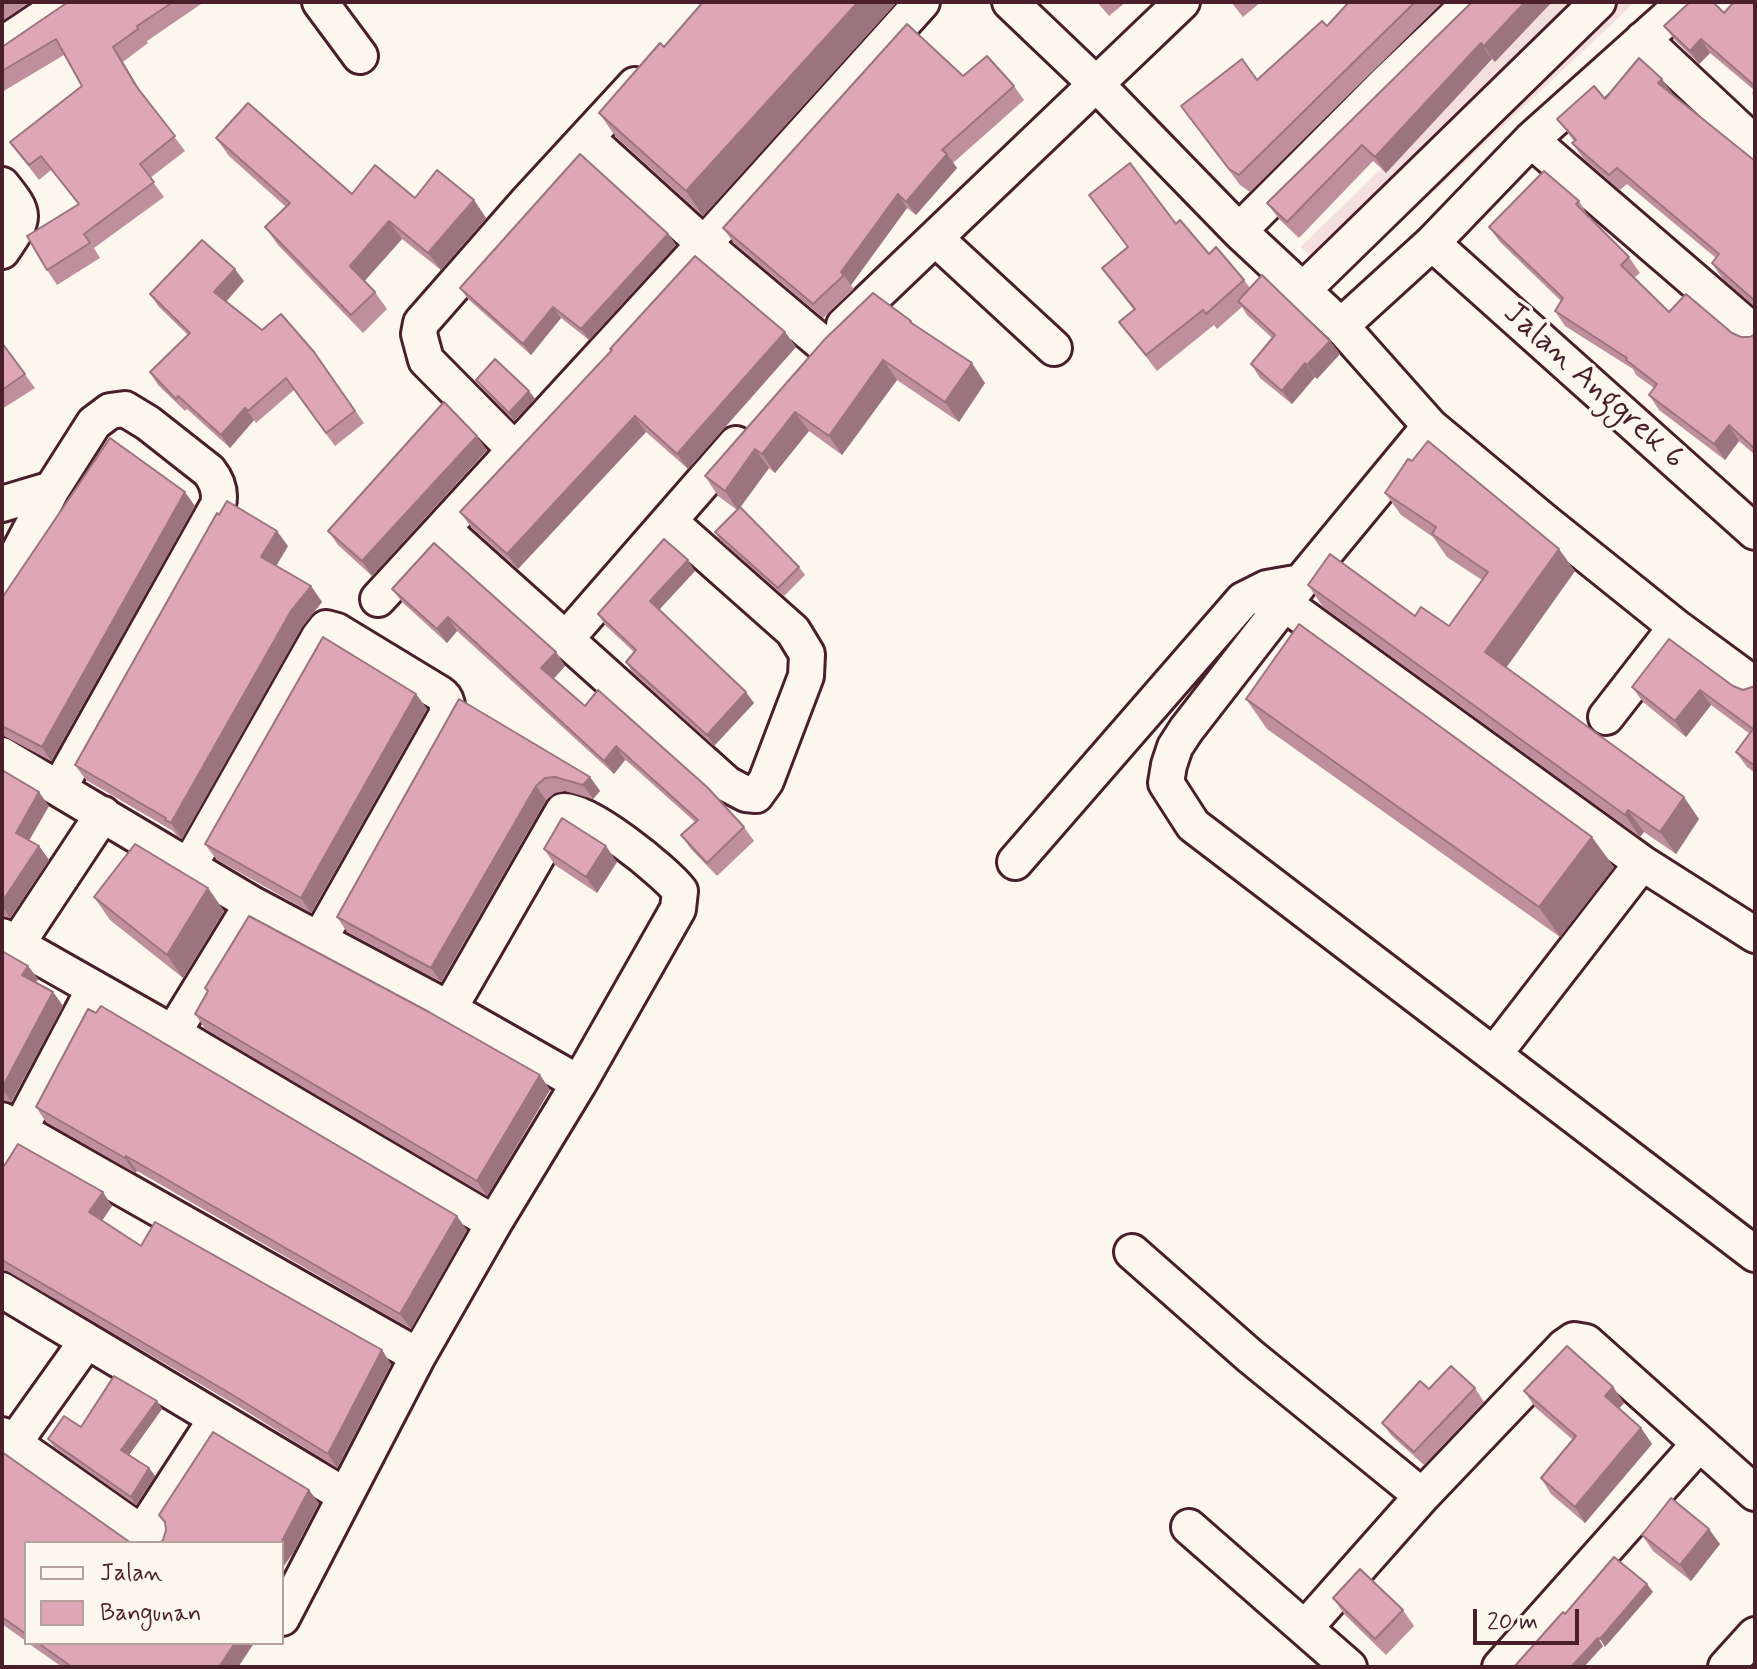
<!DOCTYPE html>
<style>
body{margin:0}
#map{position:relative;width:1757px;height:1669px;overflow:hidden;background:#fbf7ec;font-family:Mynerve,sans-serif}
canvas{display:block}
.frame{position:absolute;inset:0;border:4px solid #4a1f2b;pointer-events:none}
.legend{position:absolute;left:24px;top:1541px;width:260px;height:104px;box-sizing:border-box;background:#fbf7ec;border:2px solid #b4a19f;margin:0;padding:10px 14px;list-style:none;font-size:24px;color:#4a1f2b}
.legend li{display:flex;align-items:center;gap:16px;height:40px}
.legend b{width:40px;border:2px solid #b4a19f}
.scale{position:absolute;left:1473px;top:1609px;width:106px;height:36px;box-sizing:border-box;border:4px solid #4a1f2b;border-top:0;padding-left:10px;font-size:24px;line-height:28px;white-space:nowrap;color:#4a1f2b;-webkit-text-stroke:6px #fbf7ec;paint-order:stroke}
</style>
<div id="map">
<canvas width="1757" height="1669"></canvas>
<div class="frame"></div>
<ul class="legend">
<li><b style="height:10px;background:#fbf7ec"></b>Jalan</li>
<li><b style="height:22px;background:#dfa6b7"></b>Bangunan</li>
</ul>
<div class="scale">20 m</div>
</div>
<script>
const ctx = document.querySelector('canvas').getContext('2d');
ctx.lineJoin = 'round';
function paint(path, color) { ctx.fillStyle = color; ctx.fill(path, 'evenodd'); }
function strokePath(path, color, width, dash) { ctx.strokeStyle = color; ctx.lineWidth = width; ctx.lineCap = dash ? 'butt' : 'round'; ctx.setLineDash(dash || []); ctx.stroke(path); }
function label(font, color, halo, rows, align = 'center') {
  ctx.font = font + ' Mynerve,sans-serif'; ctx.lineWidth = 7; ctx.setLineDash([]); ctx.textBaseline = 'middle'; ctx.strokeStyle = halo; ctx.fillStyle = color; for (const [text, x, y, turn = 0] of rows) {
    ctx.save(); ctx.translate(x, y); ctx.rotate((+turn || 0) * Math.PI / 180); ctx.textAlign = isNaN(turn) ? turn : align; if (halo) ctx.strokeText(text, 0, 0); ctx.fillText(text, 0, 0); ctx.restore();
  }
}
paint(new Path2D(`
 M1552,2H1635L1339,281L1301,247Z`), '#f3dfdc');
const minor = new Path2D(`
 M320,2L360,56
 M1010,2L1096,84L1239,231L1341,326L1430,426L1544,521L1676,627L1755,685
 M1643,39L1755,144
 M2,45L66,2
 M587,138L704,244L824,345
 M1531,140L1755,333
 M2,185C27,216 25,217 2,251
 M1239,231L1388,81L1471,2
 M935,238L1054,348
 M1432,243L1755,532
 M1304,289L1598,2
 M844,325L1182,2
 M1341,326L1432,243L1531,140L1685,2
 M1430,426L1301,582L1186,730L1175,747L1169,765L1166,783L1193,825L1755,1254
 M516,451L426,360L419,334L421,323L528,201L635,85
 M2,504L52,489
 M444,530L727,784L746,794L756,795L766,781L806,676L807,654L793,631L669,521
 M2,584L52,489L94,423L110,411L125,409L148,423L209,471C217,481 221,492 218,505L59,788
 M378,599L704,244L922,2
 M1285,604L1642,863L1755,935
 M565,640L736,444
 M1606,717L1676,627
 M2,755L252,904L449,1009L579,1083
 M1015,862L1243,600L1267,588L1301,582
 M189,866L319,637L326,628L337,631L439,693C448,699 448,706 446,716L319,940
 M2,936L173,1033L494,1223
 M17,944L103,814
 M173,1033L252,904
 M1495,1053L1642,863
 M2,1120L418,1356
 M2,1163L94,989
 M1132,1252L1250,1356L1422,1496
 M2,1290L344,1495
 M2,1435L156,1543
 M14,1443L86,1342
 M1189,1527L1349,1667
 M142,1533L216,1419
 M282,1618L418,1356L494,1223L579,1083L678,909L680,891C666,872 585,807 563,811L449,1009
 M1305,1628L1422,1496L1564,1347L1574,1340L1586,1342L1755,1493
 M1500,1667L1699,1444
 M1726,1667L1755,1635`);
strokePath(minor, '#4a1f2b', 40);
strokePath(minor, '#fbf7ec', 34);
paint(new Path2D(`
 M2,2H30L2,21Z
 M68,2H204L147,41L148,43L123,62L143,95L185,151L150,178L164,197L94,248L100,258L57,285L47,270L78,204L51,170L39,180L10,142L82,86L64,55L2,92V47Z
 M703,2H897L703,216L616,137L599,113L664,47Z
 M1097,2H1126L1109,16Z
 M1231,2H1261L1243,17Z
 M1349,2H1443L1250,192L1240,185L1181,106L1257,80L1327,26Z
 M1472,2L1495,62L1492,59L1386,173L1373,161L1299,238L1279,219L1267,203Z
 M1755,2V98L1752,93L1754,90L1710,53L1699,64L1674,39L1664,26L1724,13Z
 M963,76L1014,86L1024,100L953,163L957,168L916,215L907,208L851,285L854,289L823,318L733,242L723,228Z
 M1662,79L1672,95L1755,161V307L1722,278L1712,263L1716,258L1627,184L1620,190L1583,158L1572,143L1574,141L1557,119L1605,99Z
 M216,138L352,194L474,200L486,218L441,270L402,239L364,281L375,292L387,309L363,333L278,245L265,227L286,207L229,156Z
 M1089,195L1176,224L1209,254L1244,280L1250,288L1330,341L1340,354L1317,379L1315,377L1292,404L1260,378L1251,364L1272,338L1247,315L1242,307L1217,329L1214,325L1157,371L1119,322L1134,310L1102,268L1127,247Z
 M1579,201L1589,217L1629,257L1640,273L1634,278L1669,312L1741,337H1750L1755,334V455L1739,441L1725,460L1659,410L1649,395L1654,388L1636,375L1633,369L1565,326L1555,311L1561,301L1500,242L1489,227Z
 M668,234L676,245L589,340L561,318L531,355L468,299L460,288Z
 M244,281L226,302L262,330L314,352L364,423L335,446L294,390L256,423L254,420L230,448L187,409L185,411L158,385L150,372L188,335L159,307L150,294Z
 M914,325L985,383L959,422L897,380L842,455L809,431L775,473L769,468L740,508L799,567L805,575L784,596L720,540L715,532L737,510L718,496L705,476Z
 M785,332L796,347L688,469L646,432L518,569L471,527L460,512Z
 M2,343L35,388L2,409Z
 M476,380L529,391L535,399L514,421L482,388Z
 M487,450L372,576L338,545L328,531Z
 M1385,493L1575,571L1506,668L1699,819L1676,854L1644,832L1640,837L1323,607L1308,585L1449,626L1482,580L1447,557L1433,537L1401,515Z
 M195,506L51,761L2,735V598Z
 M288,546L276,566L311,586L322,602L302,627L182,839L176,835L173,831L86,780L75,765Z
 M695,571L659,610L754,703L714,746L633,673L626,662L634,652L605,625L598,614Z
 M392,589L556,652L565,666L553,679L585,706L744,827L754,841L717,876L691,849L681,835L695,822L628,762L625,760L614,774L457,631L447,643L402,602Z
 M1733,686L1743,690L1755,686V773L1747,767L1736,752L1750,734L1711,705L1686,737L1643,702L1632,687Z
 M416,694L427,709L311,913L216,859L205,844Z
 M459,699L590,777L600,791L593,799L565,791L555,793L546,800L441,982L347,932L337,917Z
 M1246,699L1614,867L1560,937L1267,729Z
 M2,770L49,806L29,841L39,846L49,860L10,918L2,916Z
 M544,849L617,862L597,893L555,865Z
 M208,888L224,911L183,978L110,920L94,897Z
 M2,951L28,966L38,979L36,982L53,992L63,1006L11,1102L2,1100Z
 M205,988L540,1075L550,1090L487,1196L205,1029L195,1014L208,992Z
 M36,1107L467,1230L411,1329L137,1171L135,1173L46,1122Z
 M2,1166L112,1206L102,1221L141,1246L382,1350L391,1364L337,1468L241,1408L2,1268Z
 M1613,1387L1624,1403L1619,1408L1641,1428L1652,1444L1585,1523L1551,1494L1541,1478L1573,1440L1535,1407L1524,1391Z
 M1475,1388L1484,1402L1424,1465L1392,1436L1382,1423L1429,1389Z
 M157,1401L162,1409L129,1455L149,1468L155,1476L136,1505L54,1447L48,1439Z
 M2,1452L26,1543V1641L2,1624Z
 M1642,1535L1720,1544L1691,1581L1653,1551Z
 M1333,1598L1403,1610L1414,1626L1386,1655L1344,1614Z
 M28,1643H254L238,1667H62Z`), '#c08f9d');
paint(new Path2D(`
 M858,2H897L703,216L686,191Z
 M1525,2H1552L1495,62L1484,46Z
 M1701,39L1710,53L1699,64L1690,51Z
 M1481,43L1492,59L1386,173L1375,157Z
 M113,47L123,62L146,101L136,86Z
 M1662,79L1673,94L1669,99L1658,83Z
 M947,154L957,168L916,215L906,202Z
 M898,194L907,208L851,285L844,275L841,272Z
 M474,200L486,218L441,270L428,253Z
 M389,221L402,239L362,284L350,266Z
 M668,234L676,245L589,340L581,329Z
 M235,269L244,281L223,305L214,292Z
 M553,307L561,318L531,355L523,344Z
 M785,332L796,347L688,469L677,454Z
 M1330,341L1340,354L1317,379L1307,365Z
 M883,360L897,380L842,455L829,436Z
 M972,363L985,383L959,422L945,402Z
 M1305,363L1315,377L1292,404L1282,391Z
 M529,391L535,399L514,421L509,413Z
 M245,408L254,420L230,448L221,435Z
 M795,412L809,431L775,473L762,454Z
 M635,416L646,432L518,569L507,554Z
 M1729,425L1739,441L1725,460L1714,444Z
 M477,436L487,450L372,576L362,561Z
 M755,449L769,468L738,510L725,491Z
 M185,492L195,506L51,761L42,747Z
 M277,531L288,546L272,573L261,557Z
 M1559,549L1575,571L1501,675L1485,652Z
 M688,560L695,571L657,612L650,601Z
 M311,586L322,602L302,627L182,839L171,823L291,611Z
 M448,617L457,631L447,643L437,629Z
 M556,652L565,666L551,682L541,668Z
 M1700,690L1711,705L1686,737L1675,721Z
 M746,692L754,703L714,746L707,735Z
 M416,694L427,709L311,913L301,898Z
 M616,746L625,760L614,774L604,761Z
 M590,777L600,791L593,799L583,785Z
 M536,786L546,800L441,982L431,968Z
 M39,792L49,806L25,847L16,833Z
 M1684,797L1699,819L1676,854L1660,832Z
 M1628,810L1644,832L1640,837L1625,815Z
 M1592,837L1614,867L1560,937L1539,907Z
 M39,846L49,860L10,918L2,906V902Z
 M606,846L617,862L597,893L586,877Z
 M208,888L224,911L183,978L167,955Z
 M28,966L38,979L32,989L22,975Z
 M53,992L63,1006L11,1102L2,1088Z
 M540,1075L550,1090L487,1196L477,1181Z
 M126,1156L137,1171L135,1173L125,1158Z
 M103,1192L112,1206L98,1226L89,1212Z
 M457,1216L467,1230L411,1329L400,1314Z
 M382,1350L391,1364L337,1468L328,1454Z
 M1613,1387L1624,1403L1616,1412L1605,1396Z
 M157,1401L162,1409L127,1458L121,1450Z
 M1641,1428L1652,1444L1585,1523L1575,1507Z
 M149,1468L155,1476L136,1505L131,1497Z
 M309,1490L319,1503L293,1553L282,1569L281,1543Z
 M1709,1529L1720,1544L1691,1581L1680,1565Z
 M1647,1584L1653,1592L1605,1647L1600,1639Z
 M1598,1638L1603,1646L1584,1667H1571Z
 M235,1643H254L238,1667H219Z`), '#9c7480');
const building = new Path2D(`
 M68,2H173L137,26L138,29L113,47L136,86L175,136L140,164L154,182L84,234L90,243L47,270L27,236L79,204L41,156L29,165L10,142L82,86L56,39L2,71V47Z
 M703,2H858L686,191L599,113L660,43L664,47Z
 M1349,2H1415L1239,175L1229,169L1181,106L1242,59L1257,80L1322,21L1327,26Z
 M1472,2H1525L1484,46L1481,43L1375,157L1362,145L1287,222L1267,203Z
 M1690,2H1713L1724,13L1734,2H1755V86L1701,39L1690,51L1664,26Z
 M907,24L963,76L987,56L1014,86L942,150L947,154L906,202L898,194L841,272L844,275L813,304L723,228Z
 M1639,58L1662,79L1658,83L1755,161V301L1712,263L1719,254L1617,168L1609,175L1572,143L1576,140L1557,119L1594,86L1605,99Z
 M248,103L352,194L375,165L415,198L437,170L474,200L428,253L389,221L350,266L375,292L351,315L265,227L290,203L216,138Z
 M580,154L668,234L581,329L553,307L523,344L460,288Z
 M1130,163L1176,224L1180,220L1209,254L1216,247L1244,280L1206,314L1203,310L1146,355L1119,322L1135,309L1102,268L1128,247L1089,195Z
 M1544,171L1579,201L1576,204L1629,257L1621,265L1669,312L1686,294L1732,333L1741,337H1750L1755,334V449L1729,425L1714,444L1649,395L1657,384L1626,360L1627,358L1555,311L1563,298L1489,227Z
 M202,240L235,269L214,292L262,330L281,314L314,352L355,411L326,433L286,378L248,411L245,408L221,435L178,396L176,399L150,372L190,333L150,294Z
 M695,256L785,332L677,454L635,416L507,554L460,512L612,350L610,349Z
 M1262,275L1330,341L1307,365L1305,363L1282,391L1251,364L1275,335L1238,301Z
 M873,293L911,321L910,322L972,363L945,402L883,360L829,436L795,412L762,454L755,449L725,491L705,476L825,339Z
 M2,343L25,374L2,390Z
 M495,359L529,391L509,413L476,380Z
 M444,402L477,436L362,561L328,531Z
 M110,438L185,492L42,747L2,726V598Z
 M1428,441L1559,549L1485,652L1684,797L1660,832L1628,810L1625,815L1308,585L1330,554L1415,616L1421,607L1449,626L1488,572L1432,534L1436,527L1385,493L1408,459L1412,461Z
 M227,501L277,531L261,557L311,586L291,611L171,823L165,820L166,818L75,765L217,513L219,515Z
 M740,507L799,567L778,588L715,532Z
 M664,539L688,560L650,601L746,692L707,735L626,662L636,650L598,614Z
 M434,543L556,652L541,668L585,706L598,690L707,787L744,827L707,863L681,835L698,820L618,748L616,746L604,761L448,617L437,629L392,589Z
 M1299,624L1592,837L1539,907L1246,699Z
 M323,637L416,694L301,898L205,844Z
 M1669,639L1733,686L1743,690L1755,686V766L1736,752L1753,729L1700,690L1675,721L1632,687Z
 M459,699L590,777L583,785L555,777L545,778L536,786L431,968L337,917Z
 M2,770L39,792L16,833L39,846L2,902Z
 M562,818L606,846L586,877L544,849Z
 M135,844L208,888L167,955L94,897Z
 M249,916L429,1012L540,1075L477,1181L195,1014L208,991L205,988Z
 M2,951L28,966L22,975L53,992L2,1088Z
 M101,1006L457,1216L400,1314L126,1156L125,1158L36,1107L88,1009L96,1013Z
 M18,1144L103,1192L89,1212L141,1246L155,1222L382,1350L328,1454L231,1394L2,1260V1166H4Z
 M1567,1346L1613,1387L1605,1396L1641,1428L1575,1507L1541,1478L1576,1436L1524,1391Z
 M1451,1366L1475,1388L1414,1452L1382,1423L1420,1381L1429,1389Z
 M114,1376L157,1401L121,1450L149,1468L131,1497L48,1439L64,1416L81,1427Z
 M213,1432L309,1490L281,1543H160L163,1540L166,1530L165,1522L159,1515Z
 M2,1452L131,1543H26V1634L2,1617Z
 M1671,1498L1709,1529L1680,1565L1642,1535Z
 M1614,1557L1647,1584L1600,1639L1598,1638L1571,1667H1514L1563,1612L1565,1614Z
 M1360,1569L1403,1610L1375,1639L1333,1598Z
 M38,1643H235L219,1667H72Z`);
paint(building, '#dfa6b7');
strokePath(building, '#9c7480', 2);
label('32px', '#4a1f2b', '#fbf7ec', [
 ["Jalan Anggrek 6",1593,387,42]
]);
</script>
